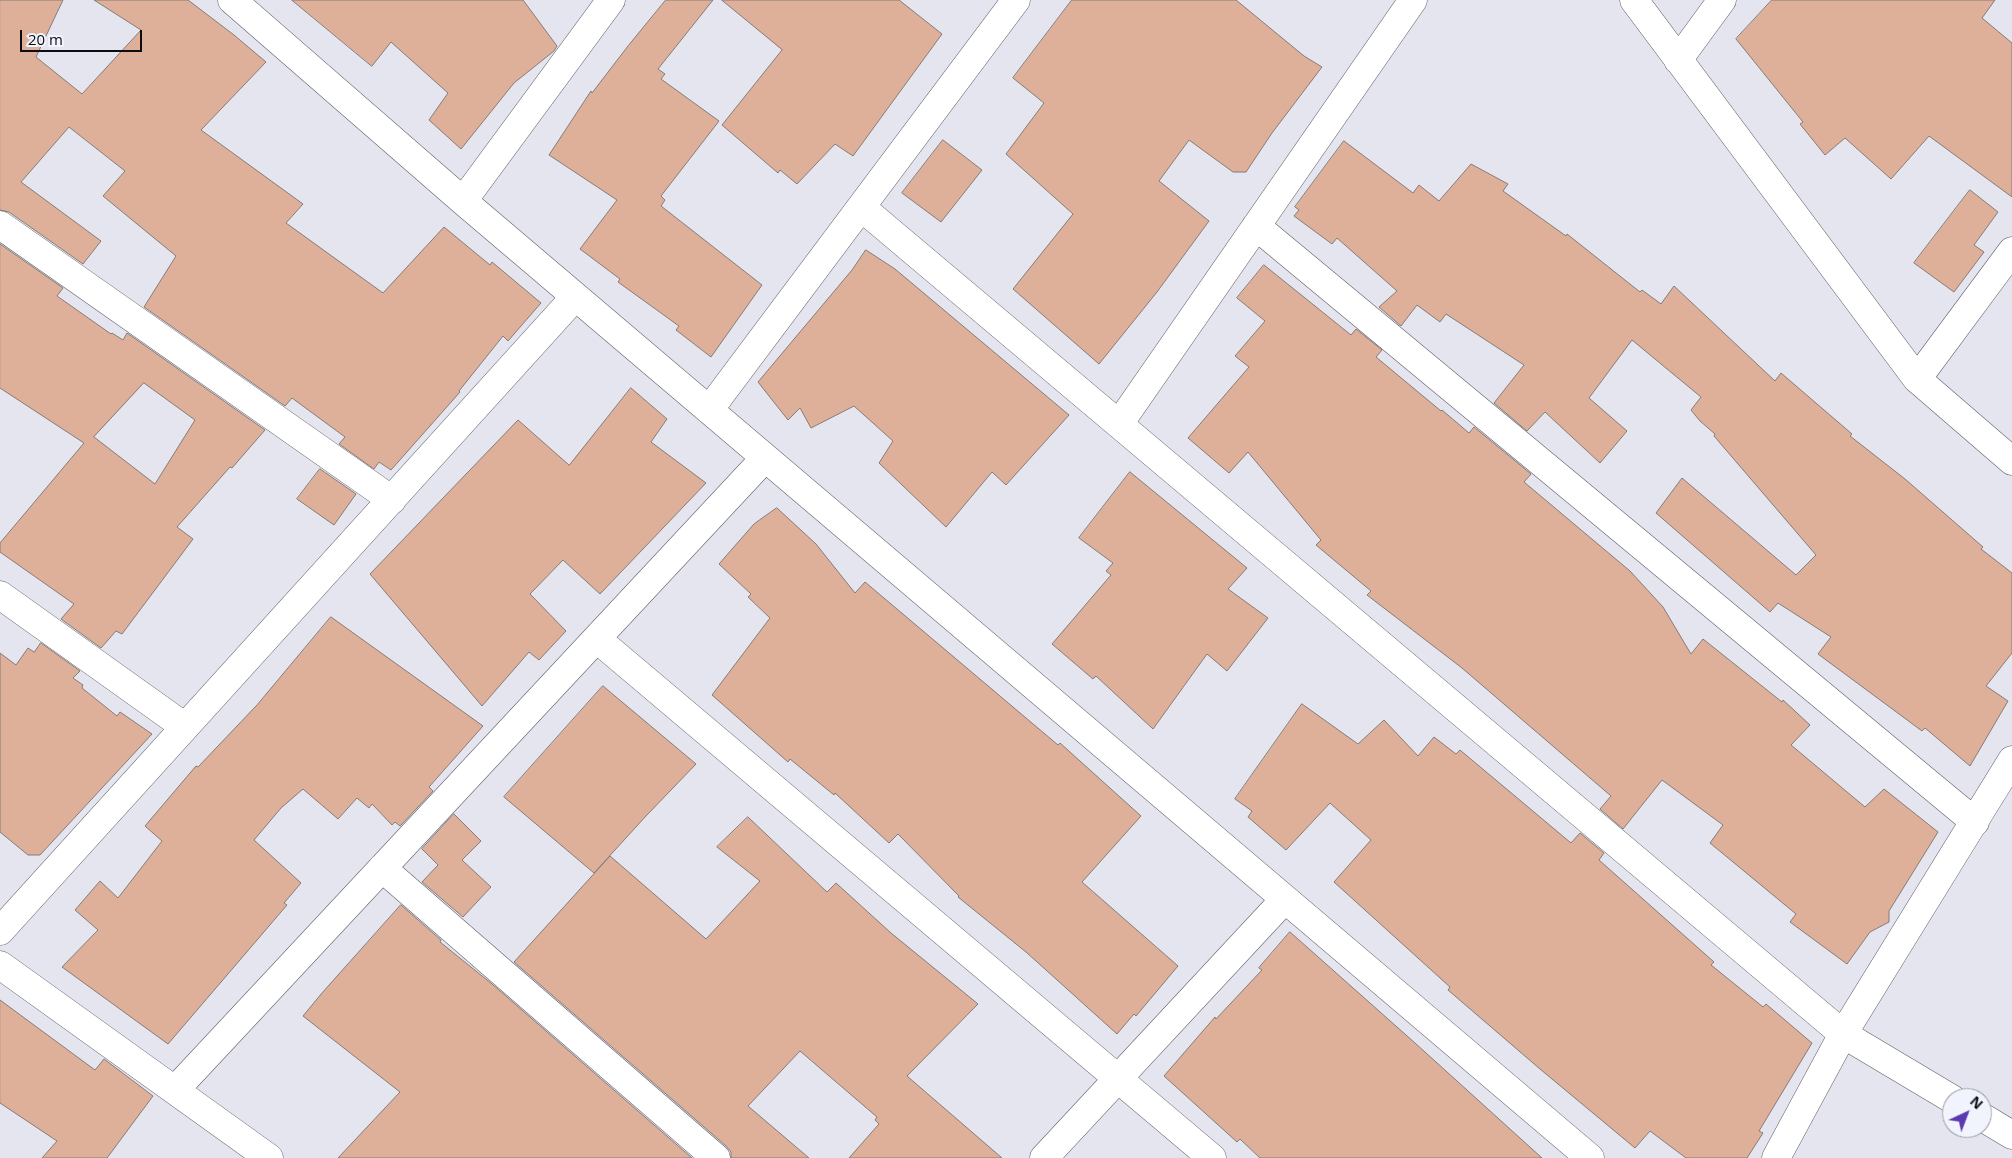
<!DOCTYPE html>
<style>
body{margin:0}
#map{position:relative;width:2012px;height:1158px;overflow:hidden;background:#e4e5ef;font-family:"Open Sans",sans-serif}
canvas{display:block}
.north{position:absolute;left:1942px;top:1088px;width:50px;height:50px;box-sizing:border-box;background:#f1f3fd;border:1px solid #96979f;border-radius:50%;rotate:43deg;font-size:14px;font-weight:700;line-height:20px;text-align:center;color:#0d0d11}
.north::after{content:'';display:block;margin:auto;width:18px;height:22px;background:#5c39b1;clip-path:polygon(50% 0,100% 100%,50% 72%,0 100%)}
.scale{position:absolute;left:20px;top:30px;width:122px;height:22px;box-sizing:border-box;border:2px solid #0d0d11;border-top:0;padding-left:6px;font-size:15px;line-height:18px;white-space:nowrap;color:#0d0d11;-webkit-text-stroke:4px #f1f3fd;paint-order:stroke}
</style>
<div id="map">
<canvas width="2012" height="1158"></canvas>
<div class="north">N</div>
<div class="scale">20 m</div>
</div>
<script>
const ctx = document.querySelector('canvas').getContext('2d');
ctx.lineJoin = 'round';
function paint(path, color) { ctx.fillStyle = color; ctx.fill(path, 'evenodd'); }
function strokePath(path, color, width, dash) { ctx.strokeStyle = color; ctx.lineWidth = width; ctx.lineCap = dash ? 'butt' : 'round'; ctx.setLineDash(dash || []); ctx.stroke(path); }
const building = new Path2D(`
 M0,0H63L36,57L82,94L141,30L94,0H188L234,35L266,62L201,130L303,204L286,223L383,293L444,227L490,265L492,262L541,303L508,341L503,336L459,391L460,392L391,470L379,462L374,469L339,444L345,437L292,398L285,406L144,307L176,256L103,196L125,171L69,127L21,182L101,241L83,264L9,212L0,210Z
 M292,0H523L557,46L554,51L514,83L461,149L429,120L448,93L391,42L372,66Z
 M666,0H713L658,69L665,74L661,79L719,121L661,196L665,200L661,206L762,285L711,357L676,330L679,326L618,282L620,279L580,249L617,200L549,155L591,91L592,93L628,46Z
 M722,0H899L942,34L853,156L835,144L797,184L780,170L778,173L722,125L782,50Z
 M1072,0H1236L1304,56L1322,67L1272,133L1246,172H1233L1189,140L1159,181L1209,221L1157,292L1099,364L1013,289L1073,214L1006,154L1044,103L1013,78Z
 M1772,0H1995L1982,18L2012,43V197L1929,136L1891,179L1845,138L1825,155L1800,124L1803,122L1736,39Z
 M943,140L982,170L941,222L902,193Z
 M1344,141L1413,193L1419,185L1439,201L1471,164L1508,184L1503,191L1566,236L1567,234L1640,292L1642,290L1661,304L1674,286L1775,381L1781,373L1852,434L1850,436L1905,479L1983,547L1981,549L2012,573V653L1986,686L2008,701L1970,766L1925,728L1922,731L1818,654L1831,637L1778,603L1770,612L1656,513L1682,478L1796,575L1816,555L1714,436L1715,434L1700,421L1691,410L1701,397L1632,340L1589,398L1627,431L1600,463L1545,412L1527,431L1494,403L1524,365L1446,314L1440,322L1417,305L1401,326L1379,307L1397,291L1337,238L1332,244L1294,216L1299,210L1295,207Z
 M1970,190L1998,212L1974,245L1984,252L1954,292L1914,263Z
 M0,244L63,288L57,296L111,334L112,333L123,340L127,333L265,430L232,468L230,467L177,527L193,539L122,634L116,631L101,648L61,619L74,604L0,552V543L84,443L0,388ZM144,383L195,420L155,484L94,437Z
 M866,250L895,269L1069,415L1006,485L992,472L946,527L879,463L893,441L854,406L811,428L800,408L788,420L758,382L852,270Z
 M1264,265L1351,335L1356,329L1382,350L1376,357L1441,411L1442,410L1469,433L1474,427L1531,474L1524,482L1630,571L1663,607L1691,654L1703,639L1782,702L1783,700L1810,725L1791,745L1865,807L1884,789L1938,832L1889,911V922L1870,932L1847,964L1790,922L1796,914L1710,843L1723,825L1662,780L1623,829L1600,809L1611,796L1462,668L1367,595L1371,591L1316,545L1321,540L1248,452L1229,473L1188,438L1249,367L1235,356L1265,321L1237,298Z
 M631,388L667,419L651,442L706,483L600,594L563,560L530,594L566,631L539,660L529,652L482,706L370,574L518,420L569,465Z
 M320,469L356,494L334,525L297,499Z
 M1130,472L1247,568L1228,589L1268,618L1227,671L1207,654L1153,729L1096,676L1093,679L1052,644L1111,575L1106,571L1113,563L1079,538Z
 M777,508L816,544L855,593L865,582L1058,745L1060,743L1141,816L1082,882L1178,966L1136,1016L1134,1014L1117,1034L1026,952L958,897L959,896L898,834L889,843L835,793L834,795L790,759L788,762L712,695L770,618L748,597L751,594L719,564L754,524Z
 M331,617L483,726L429,787L433,791L400,826L395,822L392,825L372,804L369,808L357,798L338,819L303,789L281,808L254,840L301,883L284,903L287,905L168,1044L62,967L98,930L75,910L100,881L118,898L162,841L145,826L196,766L198,767L257,705Z
 M41,643L80,671L73,678L83,685L82,688L117,716L120,712L152,734L40,855H28L0,832V653L16,665L28,648L34,652Z
 M603,686L696,764L646,816L594,873L504,797Z
 M1302,704L1358,744L1384,720L1418,756L1434,737L1456,754L1460,750L1571,843L1580,833L1604,853L1599,860L1714,962L1711,965L1763,1007L1766,1004L1812,1043L1759,1131L1763,1133L1747,1158H1686L1650,1131L1635,1148L1540,1069L1448,990L1450,987L1334,882L1371,840L1330,803L1286,850L1248,817L1252,811L1235,799Z
 M454,814L481,841L462,860L491,887L463,917L422,882L438,865L422,849Z
 M748,817L827,892L836,883L891,933L978,1004L907,1076L1002,1158H849L879,1124L875,1120L877,1117L800,1051L748,1106L809,1158H731V1152L726,1146L514,962L610,856L706,939L760,881L717,847Z
 M401,905L441,940L440,942L492,984L692,1158H338L400,1092L303,1016L322,993Z
 M1290,932L1415,1043L1542,1158H1260L1240,1139L1237,1142L1164,1076L1215,1017L1216,1019L1262,970L1259,968Z
 M0,1000L95,1070L104,1059L153,1096L107,1158H42L57,1141L0,1103Z`);
paint(building, '#deb099');
strokePath(building, '#857b77', 1);
const minor = new Path2D(`
 M232,0L463,201L1590,1158
 M1634,0L1917,379L2012,461
 M1678,60L1722,0
 M463,201L611,0
 M861,207L1843,1034L1952,1099
 M0,225L392,500
 M1256,226L1975,822
 M1917,379L2012,251
 M709,410L1016,0
 M1119,424L1413,0
 M0,595L185,727
 M597,639L1212,1158
 M382,868L716,1158
 M0,931L575,297
 M0,965L269,1158
 M175,1090L765,458
 M1982,1117L2012,1135
 M1044,1158L1285,899
 M1776,1158L1843,1034L2012,760`);
strokePath(minor, '#5d5e67', 29);
strokePath(minor, '#fff', 28);
</script>
